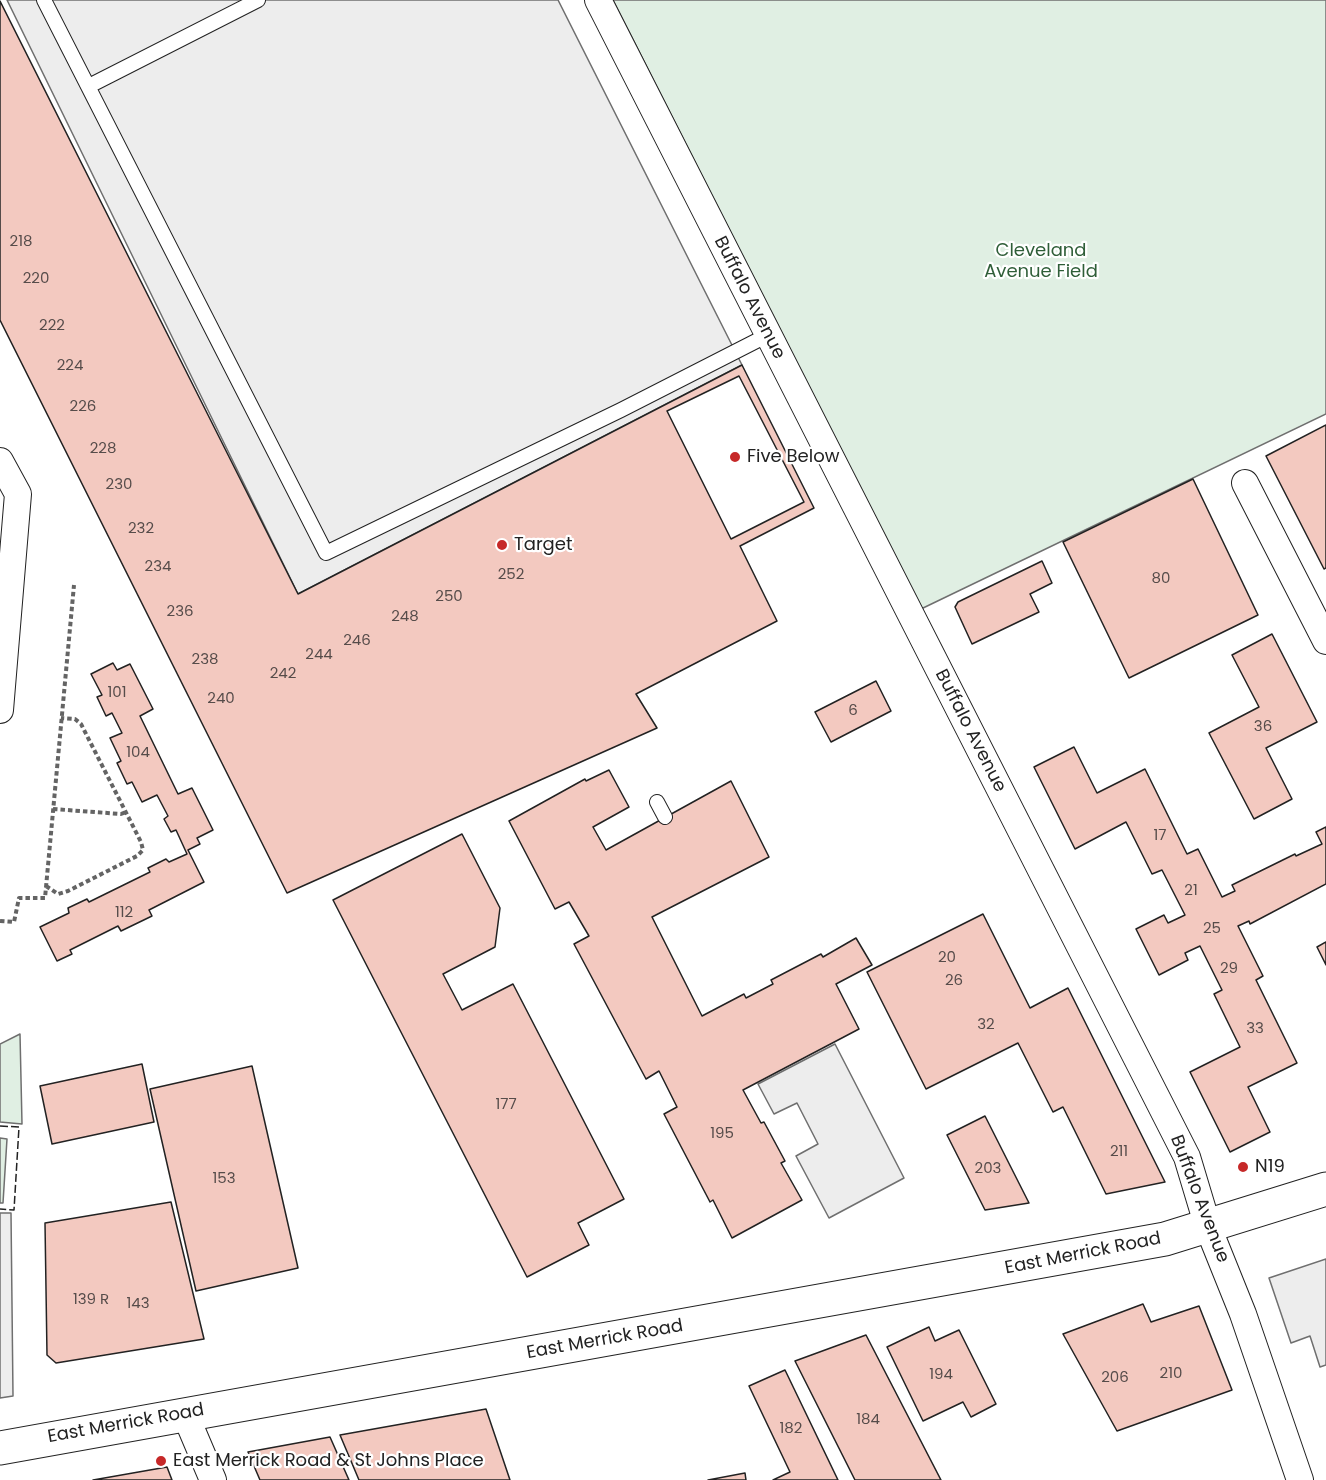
<!DOCTYPE html>
<style>
body{margin:0}
canvas{display:block;background:#fff}
</style>
<canvas width="1326" height="1480"></canvas>
<script>
const ctx = document.querySelector('canvas').getContext('2d');
ctx.lineJoin = 'round';
function paint(path, color) { ctx.fillStyle = color; ctx.fill(path, 'evenodd'); }
function strokePath(path, color, width, dash) { ctx.strokeStyle = color; ctx.lineWidth = width; ctx.lineCap = dash ? 'butt' : 'round'; ctx.setLineDash(dash || []); ctx.stroke(path); }
function label(font, color, halo, rows, align = 'center') {
  ctx.font = font + ' Poppins,sans-serif'; ctx.lineWidth = 4.5; ctx.setLineDash([]); ctx.textBaseline = 'middle'; ctx.strokeStyle = halo; ctx.fillStyle = color; for (const [text, x, y, turn = 0] of rows) {
    ctx.save(); ctx.translate(x, y); ctx.rotate((+turn || 0) * Math.PI / 180); ctx.textAlign = isNaN(turn) ? turn : align; if (halo) ctx.strokeText(text, 0, 0); ctx.fillText(text, 0, 0); ctx.restore();
  }
}
const green = new Path2D(`
 M613,0H1326V414L921,609Z
 M20,1034L22,1124L0,1122V1044Z
 M0,1138L7,1139L3,1203H0Z`);
paint(green, '#e0efe3');
strokePath(green, '#6f6f6f', 1.5);
const parking = new Path2D(`
 M7,0H558L742,365L298,594Z
 M835,1044L904,1178L829,1218L796,1156L818,1144L797,1103L774,1114L758,1084Z
 M0,1213H11L13,1396L0,1398Z
 M1326,1259V1365L1320,1367L1310,1336L1291,1343L1269,1278Z`);
paint(parking, '#ededed');
strokePath(parking, '#6f6f6f', 1.5);
const building = new Path2D(`
 M0,1L298,594L742,365L814,508L740,546L777,621L636,694L657,728L287,893L0,320Z
 M739,376L804,502L731,539L667,411Z
 M1326,425V568L1324,569L1266,456Z
 M1193,479L1258,615L1129,678L1063,542Z
 M1042,561L1052,583L1030,594L1039,612L972,644L955,607L958,602Z
 M1272,634L1317,722L1266,748L1292,799L1254,819L1209,733L1259,707L1232,655Z
 M113,663L117,670L130,664L153,709L140,716L178,794L192,788L213,830L197,838L200,844L188,850L204,882L149,910L152,916L121,931L118,926L70,950L72,954L57,961L40,927L69,913L68,908L87,899L89,902L150,872L148,868L166,859L169,862L187,854L176,830L171,832L164,819L168,816L157,795L142,802L132,782L127,784L117,763L121,761L110,738L122,733L112,713L106,716L97,697L102,695L91,674Z
 M876,681L891,711L831,742L815,712Z
 M1074,747L1097,793L1145,769L1187,854L1198,849L1222,897L1235,891L1232,885L1295,854L1296,856L1322,844L1316,832L1326,827V884L1250,924L1249,921L1238,926L1263,976L1256,980L1297,1063L1248,1087L1270,1132L1230,1152L1190,1072L1240,1047L1214,994L1222,990L1200,946L1185,953L1188,960L1159,975L1136,929L1164,915L1168,923L1185,915L1162,870L1152,874L1126,822L1075,849L1034,767Z
 M609,770L629,807L593,827L606,850L731,781L769,857L652,917L702,1016L744,994L746,998L773,984L771,980L821,954L823,957L856,938L872,965L836,984L859,1029L743,1090L761,1123L764,1122L785,1161L781,1163L802,1200L732,1238L713,1200L710,1202L664,1114L677,1107L659,1071L646,1079L574,944L589,936L569,902L555,909L509,821L585,779L586,781Z
 M462,834L500,908L495,947L443,974L462,1010L513,984L624,1199L578,1223L589,1245L527,1277L333,900Z
 M983,914L1030,1008L1068,988L1165,1182L1106,1194L1063,1107L1053,1112L1018,1043L926,1089L867,972Z
 M1326,942V965L1317,947Z
 M142,1064L154,1122L52,1144L40,1086Z
 M252,1066L298,1268L196,1291L150,1089Z
 M985,1116L1029,1203L985,1210L947,1135Z
 M171,1202L204,1339L56,1363L47,1355L45,1223Z
 M1143,1304L1151,1322L1199,1306L1232,1390L1117,1431L1063,1334Z
 M929,1327L935,1341L959,1330L996,1404L971,1417L963,1402L923,1421L887,1347Z
 M866,1335L941,1480H855L795,1361Z
 M785,1370L838,1480H773L790,1472L749,1386Z
 M486,1409L510,1480H359L340,1435Z
 M330,1437L349,1480H260L248,1452Z
 M167,1467L172,1480H93Z
 M745,1473L746,1480H708Z`);
paint(building, '#f3c9c0');
strokePath(building, '#222', 1.5);
const service = new Path2D(`
 M44,0L326,553L621,410L768,335
 M89,86L258,0
 M657,802L665,817`);
const minor = new Path2D(`
 M598,0L1187,1157L1208,1227L1243,1314L1300,1480
 M0,461L18,494L0,710
 M1245,483L1326,641
 M185,1414L213,1480`);
const primary = new Path2D(`
 M0,1448L1165,1239L1326,1189`);
strokePath(service, '#222', 16);
strokePath(minor, '#222', 28);
strokePath(primary, '#222', 35);
strokePath(new Path2D(`
 M53,809L121,814L126,812
 M46,886L58,894L68,891L137,856L143,850L141,842L81,724L75,719L61,718
 M0,921L14,922L19,898H45L74,585`), '#646464', 4, [4.5, 3]);
strokePath(service, '#fff', 14);
strokePath(minor, '#fff', 26);
strokePath(primary, '#fff', 33);
strokePath(new Path2D(`
 M0,1126L19,1127L14,1210L0,1209`), '#222', 1.5, [8, 3]);
for (const [x, y, r, color] of [
 [735,457,6,"#c62828"],
 [502,545,6,"#c62828"],
 [1243,1167,6,"#c62828"],
 [161,1461,6,"#c62828"]
]) { const dot = new Path2D(); dot.arc(x, y, r, 0, 2 * Math.PI); ctx.fillStyle = color; ctx.fill(dot); strokePath(dot, '#fff', 2); }
label('15px', '#564c4a', null, [
 ["218",21,242],
 ["220",36,279],
 ["222",52,326],
 ["224",70,366],
 ["226",83,407],
 ["228",103,449],
 ["230",119,485],
 ["232",141,529],
 ["234",158,567],
 ["252",511,575],
 ["80",1161,579],
 ["250",449,597],
 ["236",180,612],
 ["248",405,617],
 ["246",357,641],
 ["244",319,655],
 ["238",205,660],
 ["242",283,674],
 ["101",117,693],
 ["240",221,699],
 ["6",853,711],
 ["36",1263,727],
 ["104",138,753],
 ["17",1160,836],
 ["21",1191,891],
 ["112",124,913],
 ["25",1212,929],
 ["20",947,958],
 ["29",1229,969],
 ["26",954,981],
 ["32",986,1025],
 ["33",1255,1029],
 ["177",506,1105],
 ["195",722,1134],
 ["211",1119,1152],
 ["203",988,1169],
 ["153",224,1179],
 ["139 R",91,1300],
 ["143",138,1304],
 ["210",1171,1374],
 ["194",941,1375],
 ["206",1115,1378],
 ["184",868,1420],
 ["182",791,1429]
]);
label('18px', '#2f5e38', '#fff', [
 ["Cleveland",1041,251],
 ["Avenue Field",1041,272]
]);
label('18px', '#222', '#fff', [
 ["Buffalo Avenue",749,298,63],
 ["Buffalo Avenue",970,731,63],
 ["Buffalo Avenue",1199,1199,69],
 ["East Merrick Road",1083,1254,-11],
 ["East Merrick Road",605,1340,-10],
 ["East Merrick Road",126,1424,-10]
]);
label('18px', '#222', '#fff', [
 ["Five Below",747,457],
 ["Target",514,545],
 ["N19",1255,1167],
 ["East Merrick Road & St Johns Place",173,1461]
], 'left');
</script>
